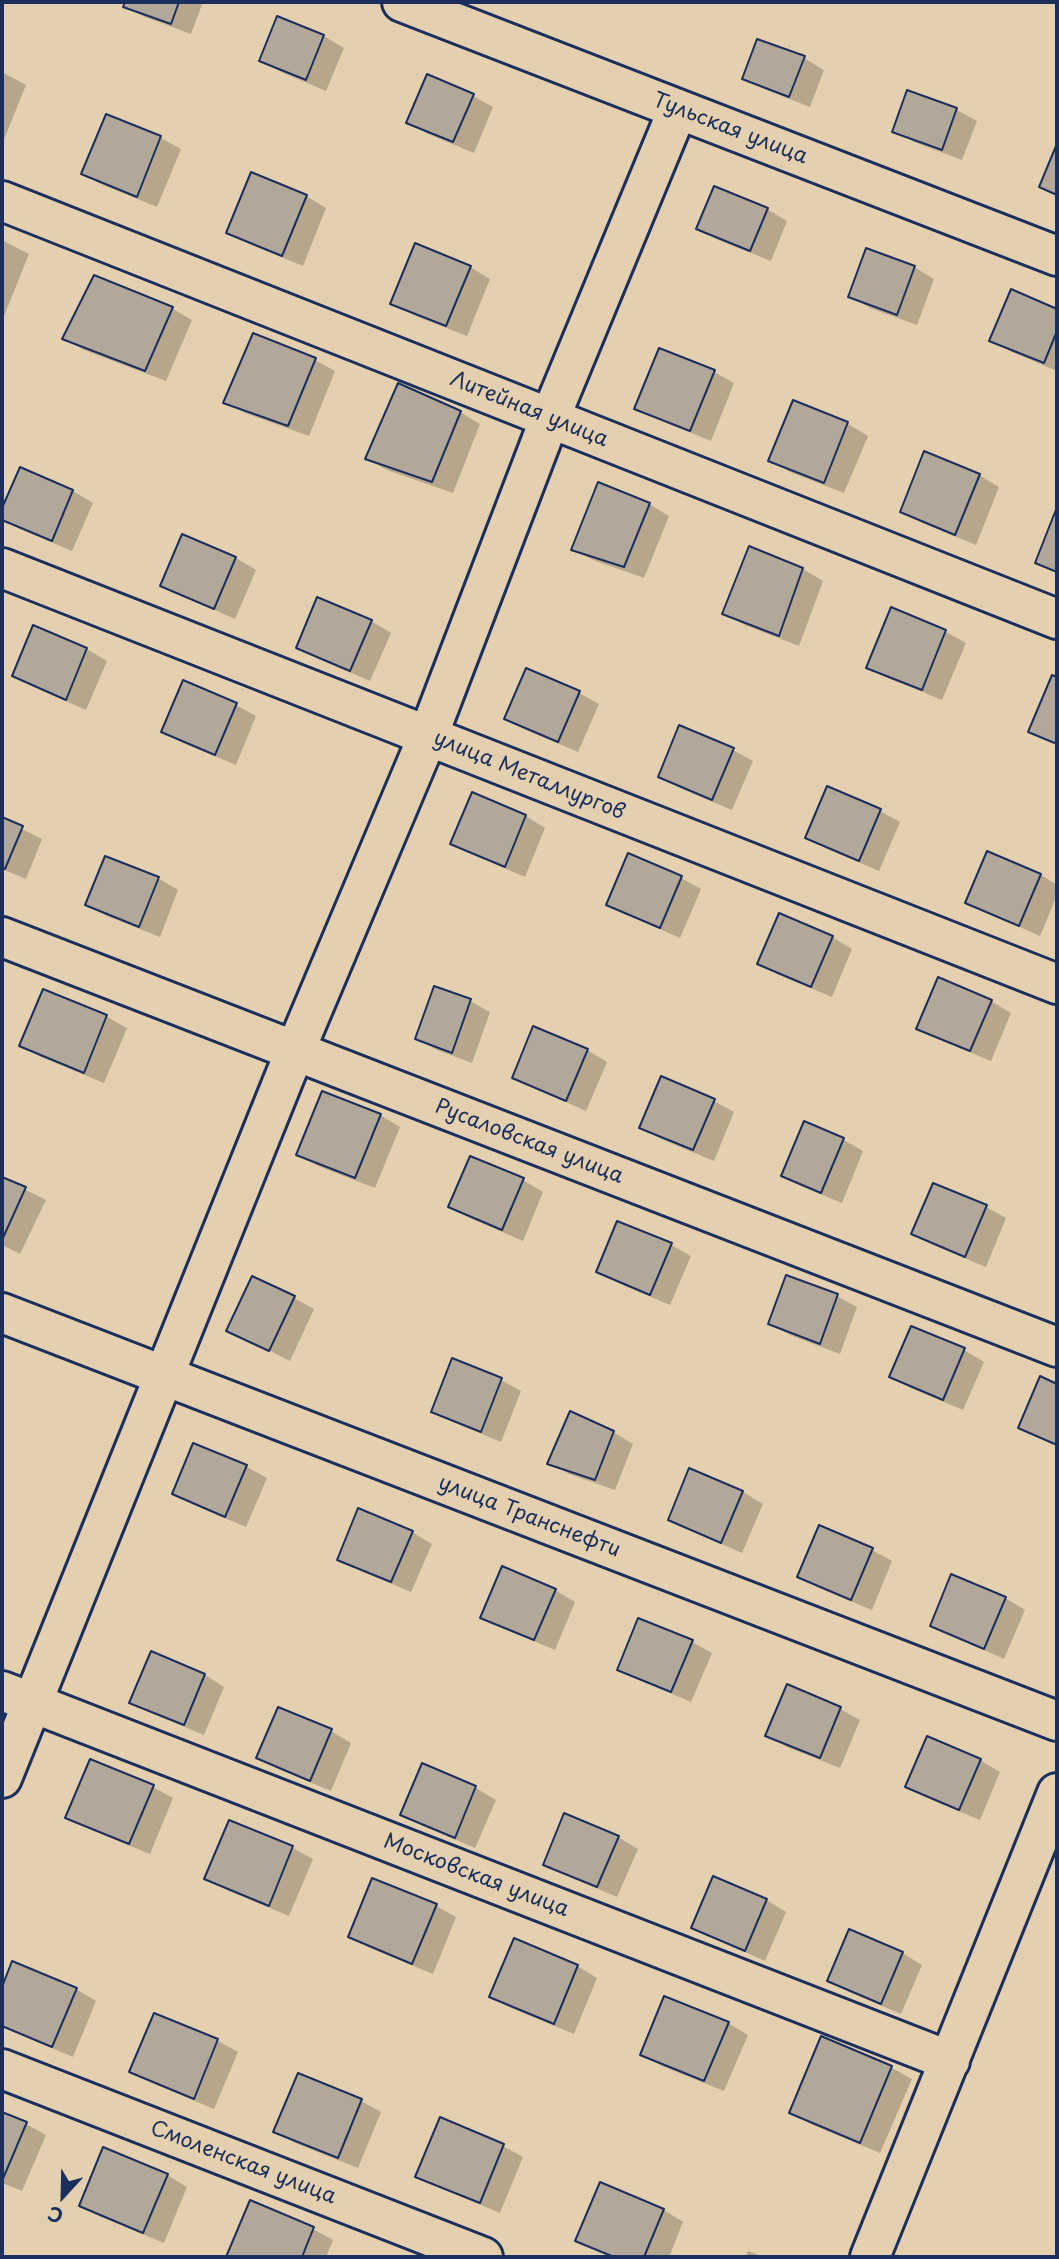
<!DOCTYPE html>
<meta charset="utf-8">
<style>
body{margin:0}
#map{position:relative;width:1059px;height:2259px;overflow:hidden;background:#e4d0ae;font-family:"Playpen Sans",sans-serif}
canvas{display:block}
.frame{position:absolute;inset:0;border:4px solid #1b2f5e;pointer-events:none}
.north{position:absolute;left:28px;top:2161px;width:70px;height:70px;-webkit-text-stroke:5px #e4d0ae;paint-order:stroke;rotate:202deg;font-size:19px;font-weight:700;line-height:28px;text-align:center;color:#1b2f5e}
.north::after{content:'';display:block;margin:auto;width:24px;height:32px;background:#1b2f5e;clip-path:polygon(50% 0,100% 100%,50% 72%,0 100%)}
</style>
<div id="map">
<canvas width="1059" height="2259"></canvas>
<div class="frame"></div>
<div class="north">С</div>
</div>
<script>
const ctx = document.querySelector('canvas').getContext('2d');
ctx.lineJoin = 'round';
function paint(path, color) { ctx.fillStyle = color; ctx.fill(path, 'evenodd'); }
function strokePath(path, color, width, dash) { ctx.strokeStyle = color; ctx.lineWidth = width; ctx.lineCap = dash ? 'butt' : 'round'; ctx.setLineDash(dash || []); ctx.stroke(path); }
function label(font, color, halo, rows, align = 'center') {
  ctx.font = font + ' "Playpen Sans",sans-serif'; ctx.lineWidth = 6; ctx.setLineDash([]); ctx.textBaseline = 'middle'; ctx.strokeStyle = halo; ctx.fillStyle = color; for (const [text, x, y, turn = 0] of rows) {
    ctx.save(); ctx.translate(x, y); ctx.rotate((+turn || 0) * Math.PI / 180); ctx.textAlign = isNaN(turn) ? turn : align; if (halo) ctx.strokeText(text, 0, 0); ctx.fillText(text, 0, 0); ctx.restore();
  }
}
paint(new Path2D(`
 M127,2H203L191,34L145,17L125,6Z
 M278,18L324,36L344,48L326,91L281,72L261,61Z
 M804,58L824,70L810,107L764,89L744,78Z
 M2,72L26,85L3,142H2Z
 M908,92L957,110L977,121L962,160L914,142L894,131Z
 M473,96L493,107L474,153L428,134L408,122Z
 M106,116L161,138L181,149L157,207L103,185L83,174Z
 M306,196L326,208L303,266L249,244L229,232Z
 M767,209L787,221L771,261L718,240L698,229Z
 M2,240L29,254L2,321Z
 M470,267L490,279L467,336L413,315L393,303Z
 M914,267L934,279L917,325L870,308L850,296Z
 M95,277L173,309L192,320L166,381L84,350L64,338Z
 M1012,291L1057,311V371L1012,352L992,340Z
 M315,360L335,371L309,436L245,413L225,402Z
 M714,372L734,383L711,441L657,419L637,408Z
 M794,402L848,424L868,436L844,493L790,472L770,460Z
 M460,412L480,424L453,493L387,470L367,459Z
 M20,469L73,491L93,503L72,551L20,529L2,519V513Z
 M979,475L999,487L976,545L922,523L902,511Z
 M599,484L649,504L669,516L644,578L593,560L573,549Z
 M183,536L236,558L256,570L235,619L183,596L163,585Z
 M750,548L803,569L823,581L799,646L745,625L725,613Z
 M891,610L946,632L966,643L942,700L888,678L868,667Z
 M371,621L391,633L370,681L318,659L298,648Z
 M34,627L87,649L107,661L86,710L34,687L14,676Z
 M1053,678L1057,679V745L1030,731Z
 M184,683L236,705L256,716L236,765L183,743L163,732Z
 M579,693L599,704L578,752L526,730L506,719Z
 M733,750L753,761L732,810L680,788L660,776Z
 M473,795L526,816L545,828L525,877L472,854L453,843Z
 M880,811L900,822L879,871L827,849L807,837Z
 M2,819L42,839L26,879L2,869Z
 M988,853L1041,875L1057,885V895L1040,936L988,913L968,902Z
 M158,878L178,890L160,937L107,916L87,905Z
 M681,878L701,889L680,938L628,915L608,904Z
 M832,937L852,949L832,997L779,975L759,964Z
 M44,991L107,1017L127,1028L104,1083L41,1057L21,1045Z
 M470,1001L490,1012L472,1063L437,1050L417,1039Z
 M991,1001L1011,1013L991,1061L938,1039L918,1028Z
 M587,1050L607,1062L586,1111L534,1088L514,1077Z
 M662,1078L714,1101L734,1112L714,1161L661,1139L641,1127Z
 M380,1115L400,1127L375,1188L318,1166L298,1154Z
 M805,1123L844,1140L863,1151L842,1203L803,1187L783,1176Z
 M471,1158L523,1180L543,1192L523,1241L470,1218L450,1207Z
 M2,1178L46,1200L20,1254L2,1245Z
 M934,1185L986,1207L1006,1218L986,1267L933,1245L913,1233Z
 M671,1245L691,1256L670,1305L618,1283L598,1271Z
 M788,1277L837,1296L857,1307L840,1354L790,1335L770,1323Z
 M294,1298L314,1309L290,1361L228,1330Z
 M964,1350L984,1362L963,1410L911,1388L891,1377Z
 M453,1360L501,1380L521,1391L501,1442L453,1422L433,1411Z
 M1041,1379L1057,1386V1446L1020,1427Z
 M613,1432L633,1444L615,1490L569,1474L549,1463Z
 M194,1445L247,1467L267,1478L246,1527L194,1505L174,1493Z
 M690,1471L743,1492L763,1504L742,1553L690,1530L670,1519Z
 M412,1532L432,1544L411,1592L359,1570L339,1559Z
 M872,1550L892,1561L872,1610L819,1588L799,1576Z
 M503,1568L555,1590L575,1602L555,1650L502,1628L483,1617Z
 M1005,1598L1025,1610L1004,1659L952,1636L932,1625Z
 M692,1642L712,1653L691,1702L639,1680L619,1669Z
 M152,1653L205,1675L224,1687L204,1735L151,1713L132,1702Z
 M279,1709L331,1731L351,1743L331,1791L278,1769L258,1758Z
 M840,1709L860,1720L840,1768L787,1747L767,1735Z
 M980,1760L1000,1772L980,1820L927,1798L907,1787Z
 M91,1761L153,1787L173,1798L150,1854L87,1828L67,1817Z
 M423,1766L476,1788L496,1800L475,1848L423,1826L403,1815Z
 M230,1822L293,1848L313,1859L289,1916L227,1890L207,1878Z
 M618,1837L638,1849L617,1897L565,1875L545,1864Z
 M373,1880L436,1906L456,1917L433,1974L370,1948L350,1936Z
 M766,1900L786,1912L765,1961L713,1938L693,1927Z
 M902,1953L922,1965L901,2014L849,1992L829,1980Z
 M13,1963L76,1989L96,2001L73,2057L2,2027V1992Z
 M577,1966L597,1978L574,2034L511,2008L491,1996Z
 M155,2015L218,2041L238,2052L214,2109L152,2083L132,2072Z
 M728,2023L748,2035L724,2091L662,2066L642,2054Z
 M822,2038L892,2068L912,2079L880,2153L811,2124L791,2112Z
 M361,2101L381,2112L358,2168L295,2143L275,2131Z
 M2,2114L26,2124L46,2135L22,2191L2,2183Z
 M441,2119L503,2146L523,2157L500,2213L438,2187L418,2176Z
 M167,2175L187,2187L164,2243L101,2217L81,2205Z
 M601,2184L664,2210L683,2222L669,2257H610L578,2240Z
 M251,2203L313,2229L333,2240L326,2257H228Z
 M748,2251L764,2257H745Z`), '#0003');
const building = new Path2D(`
 M125,2H179L171,24L123,7Z
 M277,16L324,35L306,80L259,61Z
 M757,39L805,56L789,97L742,79Z
 M427,74L474,94L453,142L406,123Z
 M907,90L957,108L942,150L892,132Z
 M106,114L161,136L137,197L81,174Z
 M1056,146L1057,147V195L1039,187Z
 M251,172L307,195L282,256L226,233Z
 M714,186L768,208L750,251L696,229Z
 M415,243L471,266L446,326L390,304Z
 M866,248L915,266L897,315L848,297Z
 M94,275L173,307L145,371L62,339Z
 M1011,289L1057,309V331L1044,363L989,341Z
 M253,333L316,358L288,426L223,403Z
 M659,348L715,370L690,431L634,409Z
 M398,383L461,411L432,482L365,459Z
 M793,400L848,422L824,483L768,461Z
 M924,451L980,474L955,535L900,512Z
 M20,467L73,490L52,541L2,520V508Z
 M598,482L650,503L624,567L571,550Z
 M1057,507V572L1035,563Z
 M182,534L236,557L214,609L160,586Z
 M749,546L803,568L779,636L722,614Z
 M317,597L372,620L350,671L296,648Z
 M891,607L946,630L922,690L866,668Z
 M33,625L87,648L66,700L12,676Z
 M526,668L580,691L558,742L504,719Z
 M1052,675L1057,677V744L1028,732Z
 M183,680L237,703L215,755L161,732Z
 M679,725L734,748L712,800L658,777Z
 M827,786L881,809L859,861L805,838Z
 M472,792L526,815L505,867L450,844Z
 M2,817L23,826L5,869L2,867Z
 M987,851L1041,874L1019,926L965,903Z
 M628,853L682,876L660,928L606,905Z
 M105,856L159,877L139,927L85,905Z
 M779,913L833,936L811,987L757,964Z
 M938,977L992,1000L970,1051L916,1029Z
 M434,986L471,999L452,1053L415,1039Z
 M43,989L107,1015L84,1073L19,1046Z
 M533,1026L588,1049L566,1101L512,1078Z
 M661,1076L715,1099L693,1150L639,1128Z
 M322,1091L381,1114L355,1178L296,1155Z
 M804,1121L844,1138L821,1193L781,1176Z
 M470,1156L524,1178L502,1230L448,1207Z
 M2,1177L26,1187L2,1240Z
 M933,1183L987,1205L965,1257L911,1234Z
 M617,1221L672,1243L650,1295L596,1272Z
 M786,1275L838,1294L820,1344L768,1324Z
 M252,1276L295,1296L269,1351L226,1331Z
 M911,1326L965,1348L943,1400L889,1377Z
 M452,1358L502,1378L481,1432L431,1412Z
 M1040,1376L1057,1384V1445L1018,1428Z
 M570,1411L614,1431L595,1480L547,1464Z
 M193,1443L247,1465L225,1517L172,1494Z
 M689,1468L743,1491L721,1543L668,1520Z
 M358,1508L413,1531L391,1582L337,1560Z
 M819,1525L873,1548L851,1600L797,1577Z
 M502,1566L556,1589L534,1640L480,1618Z
 M951,1574L1006,1597L984,1649L930,1626Z
 M638,1618L693,1640L671,1692L617,1670Z
 M151,1651L205,1674L184,1725L129,1703Z
 M787,1684L841,1707L820,1758L765,1736Z
 M278,1707L332,1729L310,1781L256,1758Z
 M927,1736L981,1759L959,1810L905,1787Z
 M90,1759L154,1785L129,1844L65,1818Z
 M422,1763L476,1786L455,1838L400,1815Z
 M564,1813L619,1836L597,1887L543,1865Z
 M229,1820L293,1846L269,1906L204,1879Z
 M713,1876L767,1899L745,1951L691,1928Z
 M372,1878L437,1904L412,1964L348,1937Z
 M849,1929L903,1952L881,2004L827,1981Z
 M514,1938L578,1965L554,2024L489,1997Z
 M12,1961L77,1988L52,2047L2,2026V1987Z
 M664,1996L729,2022L704,2081L640,2055Z
 M154,2013L218,2039L194,2099L129,2072Z
 M821,2036L892,2066L860,2143L789,2113Z
 M298,2073L362,2099L338,2158L273,2132Z
 M2,2112L27,2122L2,2181Z
 M440,2117L504,2144L480,2203L415,2177Z
 M103,2147L168,2174L143,2233L79,2206Z
 M600,2182L664,2209L644,2257H614L575,2241Z
 M250,2200L314,2227L302,2257H226Z`);
paint(building, '#b2a89a');
strokePath(building, '#1b2f5e', 2);
const minor = new Path2D(`
 M402,2L1057,256
 M2,201L1057,619
 M2,568L1057,984
 M2,937L1057,1347
 M2,1313L1057,1721
 M2,1691L950,2061
 M2,1778L295,1051L428,736L550,418L678,109
 M2,2069L483,2257
 M870,2257L1057,1793`);
strokePath(minor, '#1b2f5e', 44);
strokePath(minor, '#e4d0ae', 38);
label('21px', '#1b2f5e', '#e4d0ae', [
 ["Тульская улица",730,129,21],
 ["Литейная улица",529,410,22],
 ["улица Металлургов",529,776,22],
 ["Русаловская улица",529,1142,21],
 ["улица Транснефти",529,1517,21],
 ["Московская улица",476,1876,21],
 ["Смоленская улица",243,2163,21]
]);
</script>
